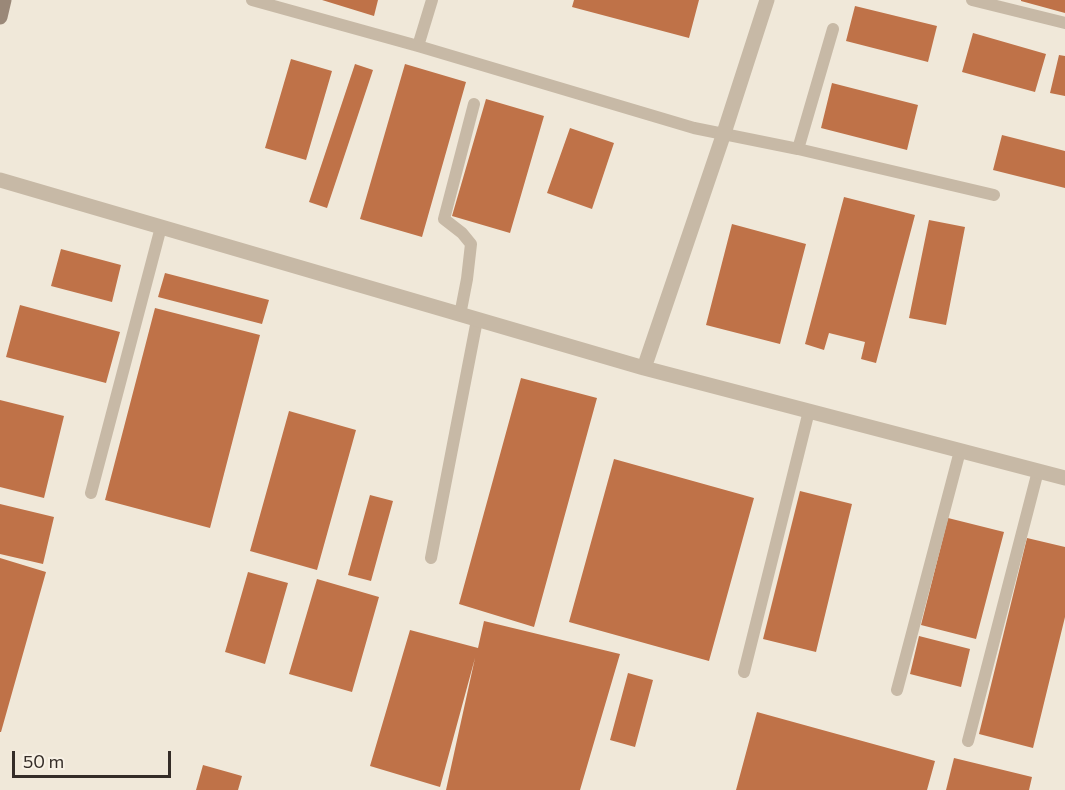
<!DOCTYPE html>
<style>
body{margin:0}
#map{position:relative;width:1065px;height:790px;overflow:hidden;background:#f0e8d9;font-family:Commissioner,sans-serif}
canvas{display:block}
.scale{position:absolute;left:12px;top:751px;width:159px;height:27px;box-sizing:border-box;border:3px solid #342c27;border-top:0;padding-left:8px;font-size:18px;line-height:21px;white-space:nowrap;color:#342c27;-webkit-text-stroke:4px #f8f1e5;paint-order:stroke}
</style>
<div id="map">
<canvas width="1065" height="790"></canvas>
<div class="scale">50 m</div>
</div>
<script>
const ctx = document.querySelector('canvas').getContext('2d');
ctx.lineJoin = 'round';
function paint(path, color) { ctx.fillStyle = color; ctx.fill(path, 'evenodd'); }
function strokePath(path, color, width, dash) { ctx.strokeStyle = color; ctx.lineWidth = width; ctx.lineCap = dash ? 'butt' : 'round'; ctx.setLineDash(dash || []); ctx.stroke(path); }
paint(new Path2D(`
 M322,0H378L374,16Z
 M574,0H699L689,38L572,7Z
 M1021,0H1065V13L1021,1Z
 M855,6L937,26L928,62L846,41Z
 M973,33L1046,54L1035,92L962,72Z
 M1059,55L1065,56V96L1050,93Z
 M291,59L332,71L306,160L265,148Z
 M355,64L373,70L327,208L309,202Z
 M405,64L466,82L422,237L360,219Z
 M832,83L918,105L907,150L821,128Z
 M486,99L544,116L510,233L452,216Z
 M570,128L614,143L592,209L547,193Z
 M1002,135L1065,151V188L993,170Z
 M844,197L915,215L876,363L861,359L865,342L829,333L824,350L805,344Z
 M929,220L965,227L946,325L909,318Z
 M732,224L806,244L780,344L706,325Z
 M61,249L121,265L112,302L51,286Z
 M165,273L269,300L262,324L158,297Z
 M20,305L120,332L106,383L6,357Z
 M155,308L260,335L210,528L105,500Z
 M521,378L597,398L534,627L459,604Z
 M0,400L64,416L44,498L0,487Z
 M289,411L356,430L317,570L250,551Z
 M614,459L754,498L709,661L569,622Z
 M800,491L852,504L816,652L763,639Z
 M370,495L393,501L371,581L348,575Z
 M0,504L54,517L43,564L0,554Z
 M948,518L1004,532L976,639L921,625Z
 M1027,538L1065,547V617L1033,748L979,734Z
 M0,558L46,572L1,732H0Z
 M248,572L288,583L265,664L225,652Z
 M317,579L379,597L352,692L289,674Z
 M484,621L620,654L580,790H446L475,658L440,787L370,766L410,630L478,648Z
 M919,636L970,649L961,687L910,674Z
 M628,673L653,680L635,747L610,740Z
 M757,712L935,761L927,790H736Z
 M954,758L1032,777L1029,790H946Z
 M203,765L242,776L238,790H196Z`), '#bf7248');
strokePath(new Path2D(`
 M252,0L418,46L694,128L798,149L994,195
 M972,0L1065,23
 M418,46L432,0
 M798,149L833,29
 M460,315L467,279L471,244L462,233L444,219L474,104
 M91,493L161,227
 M431,558L477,320
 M744,672L809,411
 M897,690L960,451
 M968,741L1038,471`), '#c7b9a6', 12);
strokePath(new Path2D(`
 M0,180L644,368L1065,478
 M644,368L724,133L767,0`), '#c7b9a6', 15);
strokePath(new Path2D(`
 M0,17L4,0`), '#9a8878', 15);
</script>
